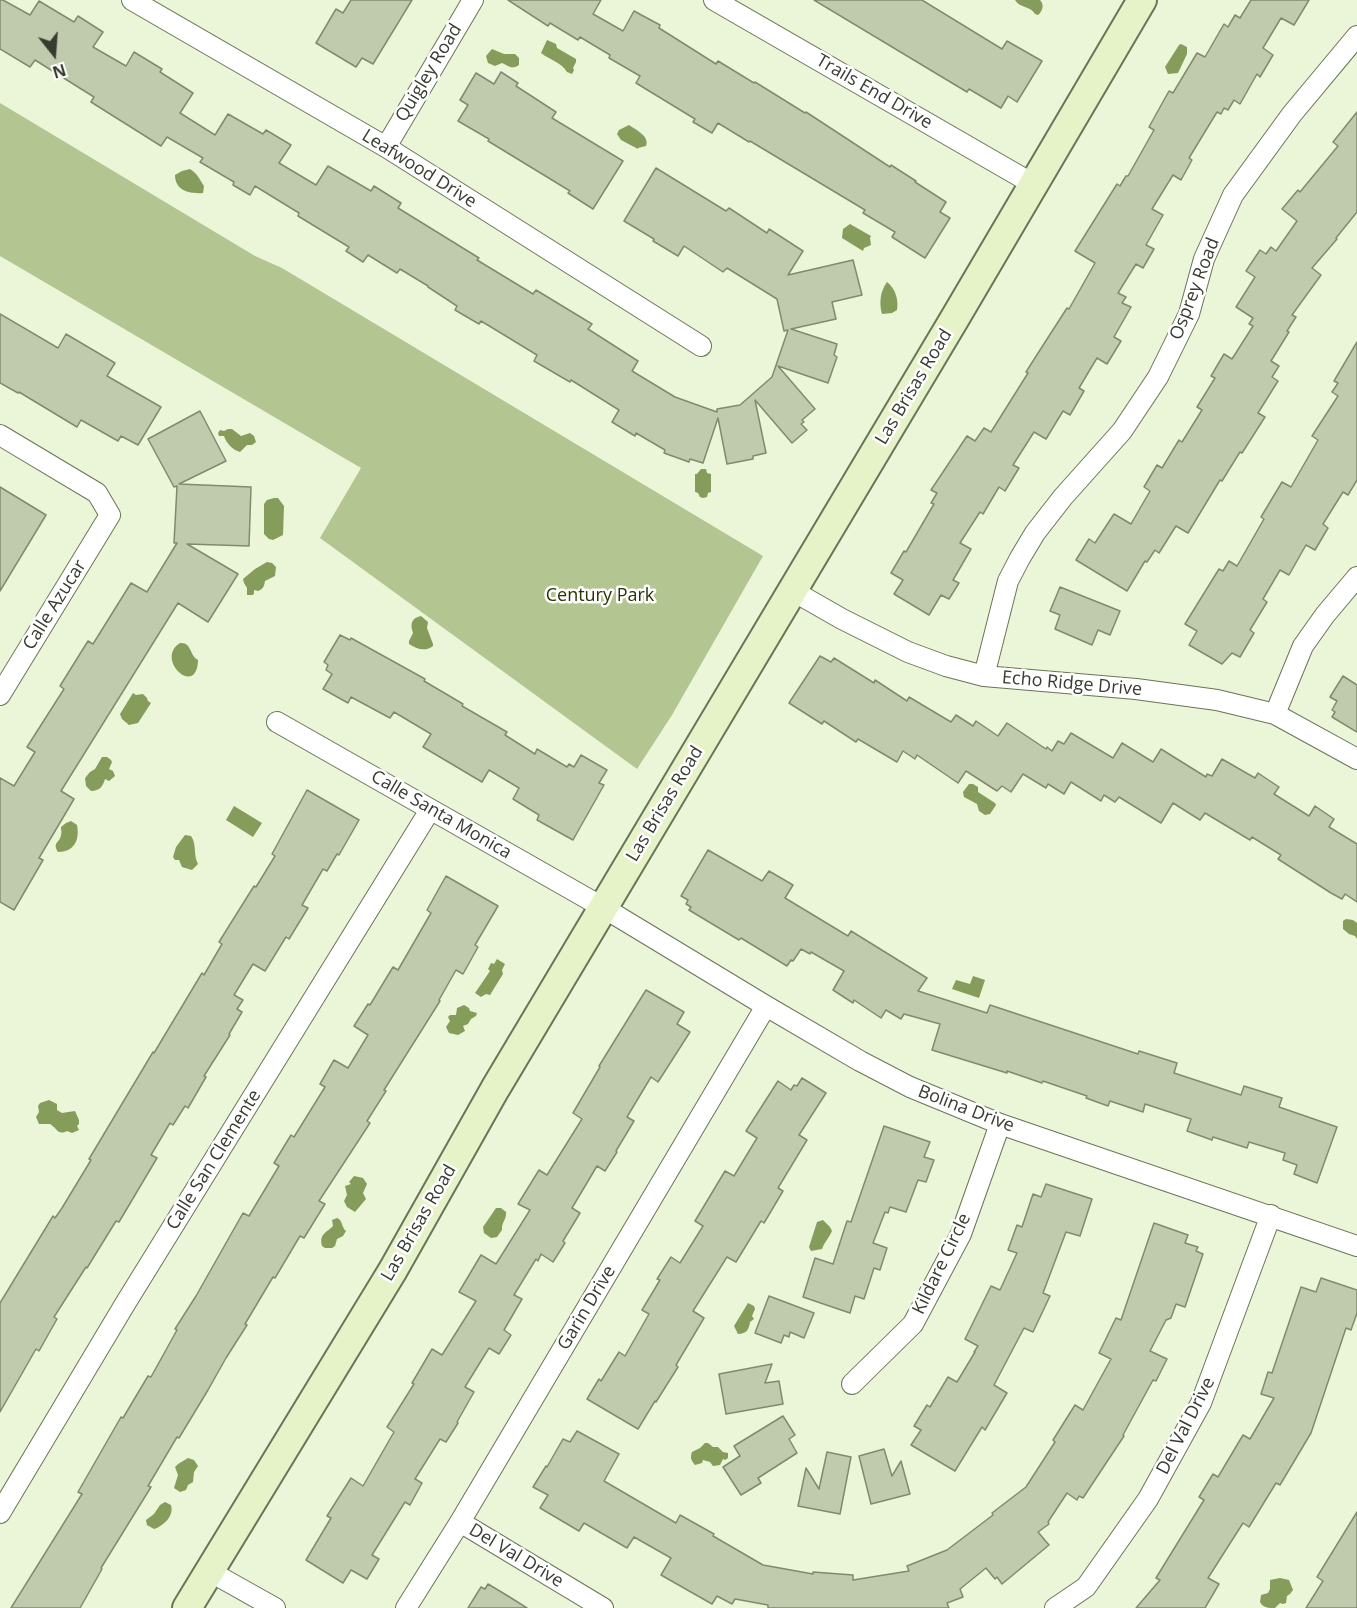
<!DOCTYPE html>
<style>
body{margin:0}
#map{position:relative;width:1357px;height:1608px;overflow:hidden;background:#eaf6d7;font-family:"Open Sans",sans-serif}
canvas{display:block}
.north{position:absolute;left:24px;top:24px;width:60px;height:60px;-webkit-text-stroke:4px #fff;paint-order:stroke;rotate:163deg;font-size:16px;font-weight:700;line-height:24px;text-align:center;color:#373b30}
.north::after{content:'';display:block;margin:auto;width:21px;height:27px;background:#373b30;clip-path:polygon(50% 0,100% 100%,50% 72%,0 100%)}
</style>
<div id="map">
<canvas width="1357" height="1608"></canvas>
<div class="north">N</div>
</div>
<script>
const ctx = document.querySelector('canvas').getContext('2d');
ctx.lineJoin = 'round';
function paint(path, color) { ctx.fillStyle = color; ctx.fill(path, 'evenodd'); }
function strokePath(path, color, width, dash) { ctx.strokeStyle = color; ctx.lineWidth = width; ctx.lineCap = dash ? 'butt' : 'round'; ctx.setLineDash(dash || []); ctx.stroke(path); }
function label(font, color, halo, rows, align = 'center') {
  ctx.font = font + ' "Open Sans",sans-serif'; ctx.lineWidth = 5; ctx.setLineDash([]); ctx.textBaseline = 'middle'; ctx.strokeStyle = halo; ctx.fillStyle = color; for (const [text, x, y, turn = 0] of rows) {
    ctx.save(); ctx.translate(x, y); ctx.rotate((+turn || 0) * Math.PI / 180); ctx.textAlign = isNaN(turn) ? turn : align; if (halo) ctx.strokeText(text, 0, 0); ctx.fillText(text, 0, 0); ctx.restore();
  }
}
paint(new Path2D(`
 M0,103L255,256L282,268L763,556L672,715L637,769L320,538L361,468L0,256Z`), '#b3c691');
paint(new Path2D(`
 M1015,0H1040C1045,5 1042,12 1038,15L1035,14C1031,6 1019,8 1015,0Z
 M547,40L556,44L557,48L576,59V62L573,68L574,70L572,74L567,72C561,62 550,60 541,53Z
 M1181,44L1187,47V54L1178,73L1168,74L1165,67L1179,45Z
 M492,49L504,54H515L519,58V65C512,70 509,66 502,63L495,66L488,63L486,56Z
 M629,125C636,130 650,136 646,146L638,148V149L621,140L617,134L619,130Z
 M190,169C197,173 200,180 204,186L203,193C190,194 175,191 175,175L182,171Z
 M850,224L871,236L870,238L871,245L864,248L863,251L842,238L843,229Z
 M887,282C895,288 899,300 897,310L892,313L882,314C879,303 880,292 887,282Z
 M228,429H232L241,436L250,433L254,436L256,442L252,445H247L240,452C233,450 226,443 224,436H219L218,433L220,430L224,431Z
 M701,469H706L707,473L711,474V492L708,493L707,497L703,498L700,497L698,493L695,492V474H697Z
 M274,498H278L284,506L283,535L273,540L269,539L264,534V504L267,500Z
 M267,562L272,563L276,567L275,576L265,581C264,587 263,589 258,591L254,590V593L253,595H247V588L244,583L243,579L255,569Z
 M421,616L428,622L427,628L433,644V646C426,652 416,649 409,644V641L413,633C410,624 411,618 421,616Z
 M180,643C192,642 189,655 198,660C197,699 154,659 180,643Z
 M133,693L136,695L143,694L147,698L148,701L151,703L138,723L129,725L122,719L120,714Z
 M102,757H107L111,760L112,762L109,769L113,771L115,776L109,781L105,779C103,786 100,791 91,791L86,786L85,778L90,772L95,769Z
 M969,784H973L978,787V792L995,803L996,805L990,814L985,815L979,811L977,804L964,797L963,792Z
 M234,806L262,823L253,837L226,820Z
 M71,821L77,825C80,840 74,852 58,852C52,842 60,843 61,835C62,833 61,830 61,827L66,823Z
 M185,835L191,836C197,844 193,855 198,864L192,870L182,867L179,860H175L173,857L176,847Z
 M1346,919L1353,920L1357,923V939L1355,936L1349,934L1343,929V921Z
 M497,959L505,964L502,970L503,974L490,995L486,994L481,997L475,993L490,971L488,969L491,963L494,964Z
 M973,976L985,980L979,998L952,989L956,980L970,984Z
 M464,1005L469,1008L470,1011L477,1013L476,1016L471,1019L468,1024L463,1026L465,1031L458,1035L449,1033L446,1027L450,1021L448,1017L450,1015H456L457,1008Z
 M49,1100L57,1104V1110L62,1113L75,1111L79,1120V1124L77,1126L79,1130L72,1133L67,1131C58,1136 57,1128 50,1124H39L36,1117L39,1112L38,1106L40,1103Z
 M354,1176L363,1178L367,1184L363,1193L366,1199L355,1212L347,1207L344,1201L347,1195L345,1186L351,1184L349,1182Z
 M496,1208H501L506,1212C507,1219 501,1223 502,1230L497,1237L491,1238L484,1233L483,1227Z
 M337,1218C343,1220 341,1227 346,1231L343,1236L337,1239L335,1246L332,1248H325L322,1246C319,1234 326,1233 333,1226L332,1220Z
 M823,1220L830,1227L832,1231C829,1238 825,1241 822,1249L811,1251L809,1247L817,1222Z
 M748,1303L754,1306L755,1309L752,1316L754,1319L750,1322C749,1329 747,1334 738,1334L734,1326Z
 M705,1443H708L713,1447H718L723,1452L728,1453V1458L725,1460L723,1459L720,1465L713,1466L710,1462L703,1460L702,1463L695,1465C691,1460 690,1458 692,1452L700,1448Z
 M188,1458L194,1460L198,1466L194,1472L193,1482L188,1485L186,1490L180,1492L174,1488L178,1475L175,1467L178,1464Z
 M165,1502L171,1505C174,1515 166,1523 157,1528L154,1529L147,1525L146,1520L154,1514L160,1505Z
 M1280,1578L1289,1580L1293,1590L1290,1594L1287,1596L1286,1603L1283,1604L1280,1603L1275,1608C1269,1608 1263,1608 1260,1602L1261,1595L1268,1593L1270,1589V1580Z`), '#859c5b');
const building = new Path2D(`
 M0,0H3L30,15L39,1L74,22L78,16L103,32L93,47L126,66L134,52L162,69L160,72L193,93L180,113L215,135L228,114L263,134L266,130L291,145L279,163L316,185L328,166L371,191L374,186L401,203L398,208L479,258L477,260L533,294L536,290L592,324L588,329L638,361L632,371L675,397L717,412V409L740,405L772,377L788,330L784,331L777,299L727,268L723,272L684,246L678,256L653,241L654,239L624,221L656,168L726,211L729,208L767,233L769,229L803,251L788,275L853,260L862,295L832,302L836,319L791,329L837,344L834,355L837,357L828,383L778,366L815,409L802,420L804,422L801,424L807,430L792,443L755,400L766,453L753,456V459L727,464L718,418L703,463L690,459L689,462L664,453L665,450L636,433L635,436L612,422L619,410L571,380L570,382L534,361L537,355L491,327L481,321L479,324L455,310L457,306L428,287V286L400,269L397,273L368,255L363,262L346,251L349,247L298,216L299,213L255,186L250,195L233,185L234,182L200,162L203,158L167,137L161,146L91,102L94,97L35,60L30,67L0,49Z
 M351,0H412L373,64L362,58L356,67L316,43L336,9L343,13Z
 M508,0H601L593,14L623,31L634,11L660,25L659,28L716,64L718,61L754,83L755,82L805,113L806,112L890,167L891,165L916,181L915,182L946,202L940,212L950,218L925,258L892,237L895,232L863,213L865,210L750,141L749,142L718,123L712,133L693,122L695,119L636,83L640,76L609,58L610,55L580,37L578,40L550,23L548,26Z
 M814,0H922L1002,49L1007,41L1042,61L1017,102L1008,96L1001,108L969,89L967,92Z
 M1251,0H1309L1294,25L1281,18L1263,48L1273,55L1260,77L1257,74L1240,104L1234,100L1228,110L1224,108L1221,114L1217,112L1189,158L1192,160L1181,180L1173,175L1152,209L1163,215L1146,245L1154,249L1143,268L1136,264L1118,293L1126,297L1122,303L1131,307L1114,337L1121,341L1107,364L1097,358L1079,388L1084,391L1070,415L1063,411L1046,439L1034,432L1013,465L1019,468L1005,491L999,487L983,514L980,512L960,543L971,549L953,580L959,583L949,599L941,595L929,615L894,594L903,580L891,573L904,551L906,552L934,504L931,503L937,493L931,490L967,436L975,441L984,428L991,432L1028,373L1026,372L1040,350L1067,308L1069,309L1095,263L1075,251L1117,184L1120,186L1126,176H1128L1154,130L1149,127L1169,91L1173,93L1197,53L1205,57L1224,24L1228,27L1235,15L1240,18Z
 M501,72L518,83L516,86L556,112L552,118L623,161L593,209L568,193L570,191L488,141L489,139L458,121L468,105L460,100L476,73L494,84Z
 M1357,112V212L1336,238L1337,239L1312,268L1321,275L1292,315L1296,317L1287,331L1289,332L1271,361L1279,366L1272,377L1278,381L1258,413L1265,417L1242,453L1240,452L1222,481L1220,480L1188,533L1176,526L1159,553L1155,550L1147,562L1145,561L1127,591L1076,560L1089,539L1095,543L1114,514L1131,524L1150,491L1144,487L1157,465L1162,468L1179,440L1182,442L1202,410L1197,407L1215,378L1211,376L1224,354L1232,359L1253,326L1249,324L1253,318L1236,307L1255,277L1246,271L1260,250L1266,254L1271,247L1276,251L1297,221L1282,209L1298,190L1300,192L1338,146L1333,142Z
 M0,314L58,348L66,334L115,363L107,376L161,407L138,445L121,436L118,441L81,420L77,427L19,392L18,393L0,383Z
 M1357,342V480L1348,495L1343,492L1323,524L1328,528L1315,550L1306,545L1289,575L1280,570L1263,599L1267,602L1250,630L1254,633L1240,657L1232,653L1222,664L1189,645L1197,631L1185,624L1219,569L1223,571L1229,561L1237,566L1264,519L1261,517L1282,482L1291,487L1318,440L1312,436L1338,396L1332,392L1338,383L1334,381Z
 M200,411L226,461L179,484L251,487L249,546L187,544L238,574L208,622L178,603L61,791L74,799L39,858L43,860L14,910L0,902V778L14,786L35,752L27,747L64,689L60,686L88,641L93,644L131,583L147,592L177,543H174L177,486L174,487L148,439Z
 M0,487L46,515L0,591Z
 M1060,587L1120,611L1110,635L1098,630L1092,645L1055,629L1060,615L1050,611Z
 M340,635L350,640L351,638L425,679L424,681L463,704L462,706L507,732L505,735L535,754L537,749L567,767L569,764L574,767L581,755L607,770L599,783L604,785L573,840L537,820L539,815L513,799L519,788L489,770L482,782L423,747L431,734L394,712L390,718L351,697L348,703L323,689L332,674L326,670L328,665L324,662Z
 M820,656L831,662L834,658L874,683L875,680L907,701L909,697L951,722L956,715L973,726L976,721L998,736L1007,723L1046,749L1047,747L1052,751L1058,741L1064,744L1071,733L1113,758L1122,743L1153,762L1161,749L1206,777L1207,774L1212,776L1222,759L1255,778L1258,773L1279,787L1274,794L1309,816L1315,806L1334,819L1329,827L1357,844V902L1345,894L1342,899L1331,893L1278,859L1281,855L1252,837L1250,840L1205,813L1200,820L1173,803L1161,823L1119,797L1115,802L1104,795L1101,801L1071,782L1064,794L1048,784L1046,788L1023,774L1011,792L1002,786L997,791L966,771L958,783L917,755L915,759L903,751L897,762L858,739L856,742L824,721L822,724L789,703Z
 M1343,676L1357,685V732L1332,717L1335,712L1332,710L1337,701L1330,697Z
 M307,790L359,820L339,855L337,854L327,871L323,869L302,905L308,908L289,939L286,937L265,971L253,964L234,995L243,1000L237,1009L242,1012L229,1034L230,1035L204,1076L206,1077L188,1108L185,1106L173,1125L170,1123L151,1155L157,1158L119,1222L116,1221L87,1268L86,1267L54,1317L57,1319L39,1351L36,1349L0,1412V1303L53,1216L55,1218L62,1208L91,1160L89,1159L153,1052L154,1053L202,973L204,975L222,944L219,942L254,886L256,887L275,856L272,854Z
 M708,850L762,881L769,871L793,885L785,898L848,936L851,931L927,978L918,991L987,1013L990,1005L1138,1054L1139,1051L1177,1063L1174,1073L1241,1095L1244,1086L1282,1098L1279,1107L1337,1127L1317,1183L1294,1174L1297,1165L1283,1160L1285,1153L1249,1142L1247,1148L1213,1137L1212,1140L1187,1131L1191,1119L1145,1104L1143,1112L1110,1101L1108,1106L1086,1098L1087,1096L1043,1081L1042,1083L1007,1071V1073L932,1050L940,1024L904,1014L901,1019L886,1010L881,1018L854,1000L853,1003L833,990L844,971L811,952L810,954L801,949L793,961L791,960L787,966L741,938L739,940L689,910L691,907L686,904L688,900L681,896Z
 M446,876L498,906L475,945L478,947L463,974L456,970L439,1000L440,1001L384,1090L386,1091L367,1121L370,1123L319,1201L325,1204L304,1238L300,1236L275,1278L273,1277L245,1324L247,1325L226,1358L208,1390L179,1438L177,1437L148,1486L151,1487L101,1568L102,1569L80,1608H11L82,1494L78,1492L121,1417L123,1418L148,1376L151,1377L177,1330L175,1329L196,1296L243,1213L249,1216L279,1166L274,1163L291,1135L294,1137L325,1087L320,1084L334,1060L348,1068L368,1035L354,1026L368,1004L370,1005L393,967L398,970L431,913L427,910Z
 M646,990L684,1012L677,1024L690,1032L658,1082L651,1077L627,1117L634,1121L616,1151L617,1152L605,1171L597,1166L572,1208L580,1213L563,1241L565,1243L553,1262L541,1254L538,1261L536,1259L514,1295L522,1299L504,1330L511,1335L499,1354L489,1348L465,1387L474,1392L457,1422L458,1423L446,1442L440,1439L415,1479L422,1483L410,1505L405,1502L372,1555L379,1559L367,1579L351,1570L343,1583L306,1560L331,1518L327,1516L351,1478L363,1486L394,1432L387,1427L414,1384L412,1383L432,1349L442,1355L476,1301L459,1292L481,1255L496,1264L530,1210L518,1204L539,1170L547,1175L582,1119L573,1113L600,1067L599,1066Z
 M802,1078L826,1093L799,1135L807,1140L778,1188L783,1191L764,1223L761,1221L736,1262L727,1257L693,1311L704,1318L676,1365L678,1367L656,1402L655,1401L638,1429L587,1399L599,1379L601,1381L619,1352L625,1356L649,1314L642,1310L660,1280L657,1279L671,1257L680,1263L703,1226L695,1221L725,1171L734,1176L757,1138L746,1131L778,1081L791,1090L794,1085L797,1086Z
 M884,1126L930,1142L924,1157L934,1160L926,1182L918,1180L906,1212L890,1207L888,1213L885,1212L873,1243L887,1248L880,1270L874,1268L864,1299L855,1296L850,1313L803,1297L815,1258L833,1264L847,1221L851,1222Z
 M1046,1184L1092,1199L1080,1236L1066,1232L1043,1293L1050,1296L1033,1332L1024,1328L994,1385L1007,1393L985,1430L982,1427L955,1471L911,1445L921,1430L914,1426L927,1405L930,1407L948,1377L957,1382L975,1352H974L978,1346L965,1339L991,1286L1000,1290L1017,1253L1008,1250L1017,1225L1022,1227L1033,1194L1041,1197Z
 M1154,1223L1188,1235L1185,1243L1198,1247L1196,1251L1203,1254L1185,1307L1176,1304L1171,1318L1166,1320L1150,1351L1167,1359L1156,1381L1153,1380L1123,1435L1124,1436L1083,1498L1079,1496L1077,1500L1067,1493L1048,1522L1049,1524L1038,1532L1049,1545L1002,1584L997,1577L995,1579L986,1568L960,1589L963,1597L947,1603L949,1608H768V1605L735,1599L732,1604L717,1596L712,1604L661,1575L671,1558L634,1537L627,1548L584,1523L579,1531L540,1508L548,1495L533,1487L546,1466L547,1467L563,1439L570,1442L577,1431L619,1454L604,1481L676,1523L680,1515L714,1534L713,1536L763,1565L813,1574V1572L853,1575V1580L909,1571L907,1566L947,1550L993,1515L992,1513L1026,1487L1055,1442L1053,1440L1075,1405L1083,1410L1111,1359L1099,1353L1116,1318L1121,1320Z
 M1321,1278L1357,1290V1313L1351,1330L1346,1328L1311,1433L1280,1485L1276,1483L1249,1527L1243,1523L1208,1578L1219,1584L1205,1608H1136L1160,1580L1156,1578L1204,1500L1199,1497L1213,1474L1218,1477L1243,1435L1250,1439L1274,1398L1261,1394L1268,1372L1272,1373L1301,1287L1316,1292Z
 M769,1296L814,1313L804,1338L790,1332L789,1337L784,1335L781,1343L755,1333Z
 M772,1364L765,1383L779,1381L783,1404L726,1414L719,1374Z
 M783,1416L795,1435L789,1439L797,1453L758,1478L761,1483L741,1495L723,1467L740,1456L734,1446Z
 M884,1449L892,1476L901,1461L910,1494L871,1504L859,1456Z
 M827,1452L851,1457L840,1514L798,1506L806,1468L819,1489Z
 M1357,1512V1608H1306L1323,1581L1317,1577Z
 M488,1584L508,1596L527,1608H468L481,1587L485,1589Z`);
paint(building, '#c0cbae');
strokePath(building, '#808a6f', 1.5);
const street = new Path2D(`
 M132,0L386,147L701,346
 M714,0L1033,184
 M386,147L473,0
 M0,435L97,493L110,515L0,695
 M793,591L842,619L908,652L946,666L984,676L1136,689L1217,700L1275,714L1357,759
 M984,676L1008,581L1020,558L1035,533L1063,497L1122,431L1158,377L1189,314L1204,259L1233,195L1292,114L1357,36
 M1275,714L1303,646L1325,615L1357,577
 M277,722L604,908L766,1006L860,1061L910,1087L1000,1124L1357,1246
 M852,1384L913,1324L961,1234L1000,1124
 M0,1513L125,1304L430,810
 M460,1522L603,1608
 M209,1571L275,1608
 M406,1608L460,1522L766,1006
 M1055,1608L1086,1587L1148,1499L1201,1403L1271,1215`);
const secondary = new Path2D(`
 M187,1608L393,1270L495,1089L955,318L1142,0`);
strokePath(street, '#6a7459', 22);
strokePath(secondary, '#6a7459', 32);
strokePath(street, '#fff', 20);
strokePath(secondary, '#e6f3c9', 28);
label('18px', '#373b30', '#fff', [
 ["Quigley Road",429,73,-59],
 ["Trails End Drive",874,92,30],
 ["Leafwood Drive",419,169,32],
 ["Osprey Road",1195,289,-69],
 ["Las Brisas Road",914,387,-59],
 ["Calle Azucar",55,605,-58],
 ["Echo Ridge Drive",1072,684,5],
 ["Las Brisas Road",665,804,-59],
 ["Calle Santa Monica",441,815,30],
 ["Bolina Drive",966,1109,21],
 ["Calle San Clemente",214,1160,-58],
 ["Las Brisas Road",419,1223,-60],
 ["Kildare Circle",942,1264,-64],
 ["Garin Drive",587,1308,-59],
 ["Del Val Drive",1186,1426,-63],
 ["Del Val Drive",516,1556,31]
]);
label('18px', '#263401', '#fff', [
 ["Century Park",600,596]
]);
</script>
